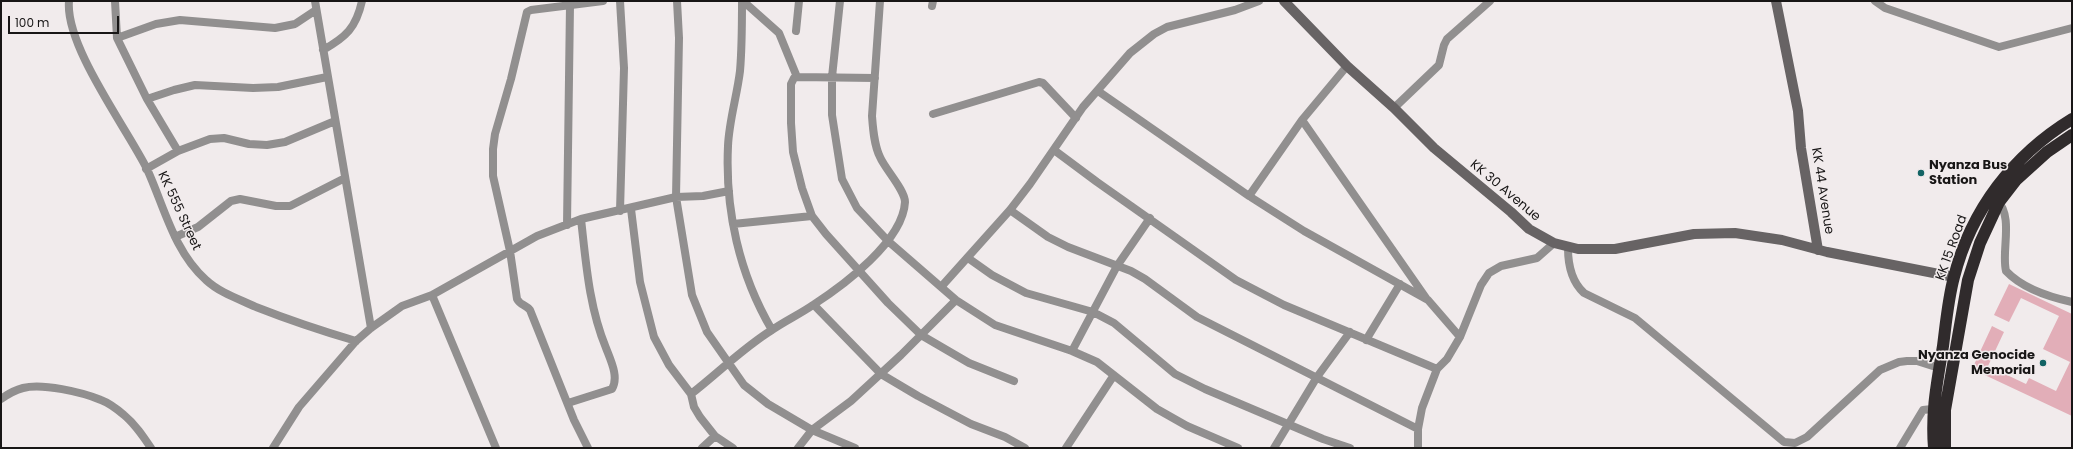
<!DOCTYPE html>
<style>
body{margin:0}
#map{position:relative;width:2073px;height:449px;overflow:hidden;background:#f1ebec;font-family:Poppins,sans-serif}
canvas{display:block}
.frame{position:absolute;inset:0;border:2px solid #181616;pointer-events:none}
.scale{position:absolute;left:8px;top:16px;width:111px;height:18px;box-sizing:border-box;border:2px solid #181616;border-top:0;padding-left:5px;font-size:12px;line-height:14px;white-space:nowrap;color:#181616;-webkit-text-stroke:3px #f1ebec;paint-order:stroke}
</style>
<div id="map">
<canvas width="2073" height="449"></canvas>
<div class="frame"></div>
<div class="scale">100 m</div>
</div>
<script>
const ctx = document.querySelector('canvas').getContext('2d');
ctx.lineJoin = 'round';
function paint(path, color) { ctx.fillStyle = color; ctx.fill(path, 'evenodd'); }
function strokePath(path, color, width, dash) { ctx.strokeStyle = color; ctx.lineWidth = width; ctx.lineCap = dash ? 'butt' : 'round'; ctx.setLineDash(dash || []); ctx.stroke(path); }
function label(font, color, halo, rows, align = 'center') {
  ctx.font = font + ' Poppins,sans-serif'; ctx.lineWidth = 3; ctx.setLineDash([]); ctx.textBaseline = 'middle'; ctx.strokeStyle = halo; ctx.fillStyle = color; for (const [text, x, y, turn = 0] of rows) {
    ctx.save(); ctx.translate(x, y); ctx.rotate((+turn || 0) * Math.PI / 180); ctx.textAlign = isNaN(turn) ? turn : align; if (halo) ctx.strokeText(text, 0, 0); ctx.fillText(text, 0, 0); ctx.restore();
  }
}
paint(new Path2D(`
 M2009,284L2072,314V416L1972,369L1992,326L2004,332L1988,366L2026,384L2029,378L2056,391L2070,362L2043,349L2059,316L2021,298L2009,322L1994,315Z`), '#e2aeb8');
strokePath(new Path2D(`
 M69,1C65,46 126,127 147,169C164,206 174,252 206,280C220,293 239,299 256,307C289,320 322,331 356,341
 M115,1L117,38L147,99L178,151
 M315,1L371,328
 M677,1L679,38L676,197L692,295L707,332L744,385L768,404L812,430L855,448
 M742,1C742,24 742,48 740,71C737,96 729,121 728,146C725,210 739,274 772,330
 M743,1L779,33L797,77
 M840,1L832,77V115L842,179L857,208L888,241L941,287L956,300L995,325L1072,351L1097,362L1157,409L1187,426L1238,448
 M1875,1L1885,8L1999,47L2072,28
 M932,6L933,1
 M796,31L799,1
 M117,38L156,24L180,20L275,28L295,24L316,10
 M323,50C346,37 356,28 362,1
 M875,78L797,77L794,78L791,84V123L793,152L802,188L812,216L826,234L888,303L921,335L969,363L1014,381
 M1098,91L1249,196L1304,231L1428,300L1460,337
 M147,99L174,90L195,85L253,88L278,87L327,77
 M1394,108L1439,65L1444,45L1447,39L1490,1
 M933,114L1039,82L1043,83L1076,118
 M1302,120L1426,298
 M1054,150L1097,182L1236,280L1284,305L1437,369
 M146,169L178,151L210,139L224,138L249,144L267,145L285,142L335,121
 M1249,196L1302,120L1347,66
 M1997,200C2014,217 2001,251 2006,271C2023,289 2049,297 2072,302
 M631,209L640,282L654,337L669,365L691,394L694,407L700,417L715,436L733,448
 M1010,210L1048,237L1068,247L1131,271L1145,279L1197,317L1418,429
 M620,211L624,68L620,1
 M733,224L812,216
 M567,225L570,5
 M175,237L198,227L231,201L240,199L276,206H290L345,178
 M1568,248C1568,265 1571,281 1584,293L1635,318L1784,442L1795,443L1807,437L1880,370L1899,362L1907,361H1917L1939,368
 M968,258L992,275L1026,293L1093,312L1114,323L1175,374L1205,389L1323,439L1350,448
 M941,287L1010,210L1030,184L1083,107L1130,53L1154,34L1167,27L1235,10L1259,1
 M432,295L537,236L581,219L676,197L703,196L729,191
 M814,305L881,374L918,396L971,424L1005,437L1025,448
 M1366,340L1400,284
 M1072,351L1117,266L1150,218
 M691,394C717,374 744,347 772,330C785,321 800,314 813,305C844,285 903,241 905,202C905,190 885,169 880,157C874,145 873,129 872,116L880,1
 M1,399C8,394 15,390 23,388C42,383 82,392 101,400C109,403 117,409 124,415C135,424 143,436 151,448
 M568,403L612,389C619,377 611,361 606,348C589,307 586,263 581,219
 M273,448L299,407L356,341L371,328L402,306L432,295L496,448
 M588,448L574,420L530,310C526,305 520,305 517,299L510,251L493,176V149L495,134L511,79L527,12L531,10L603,1
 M702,448L715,436
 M798,448L812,430L851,401L901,355L956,300
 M1066,448L1114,375
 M1274,448L1317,377L1350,332
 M1418,448V429L1422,408L1437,369L1447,359L1460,337L1481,285L1489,273L1501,266L1537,258L1554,243
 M1900,448L1923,410L1932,409`), '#918f8f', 8);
strokePath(new Path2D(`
 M1284,1L1347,66L1394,108L1434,148L1511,212L1529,229L1554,243L1578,249H1615L1694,234L1735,233L1782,240L1827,252L1954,277
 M1776,1L1798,111L1801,148L1818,250`), '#676364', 10);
strokePath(new Path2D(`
 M1934,448C1931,411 1937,383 1943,346C1946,323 1948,299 1954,277C1971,210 2013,155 2072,119
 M1945,448V410L1968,280L1980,243L1999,202L2016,180L2047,152L2072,135`), '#302b2c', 12);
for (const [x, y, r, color] of [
 [1921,173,4,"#136364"],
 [2043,363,4,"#136364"]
]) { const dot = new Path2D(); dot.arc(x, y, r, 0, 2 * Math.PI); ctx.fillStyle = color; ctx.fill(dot); strokePath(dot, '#f1ebec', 1.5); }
label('bold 13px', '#181616', '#f1ebec', [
 ["Nyanza Bus",1929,166],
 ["Station",1929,181],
 ["Nyanza Genocide",2035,356,"right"],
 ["Memorial",2035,371,"right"]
], 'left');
label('13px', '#181616', '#f1ebec', [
 ["KK 30 Avenue",1505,191,40],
 ["KK 44 Avenue",1822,191,81],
 ["KK 555 Street",179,211,65],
 ["KK 15 Road",1952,248,-70]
]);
</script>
